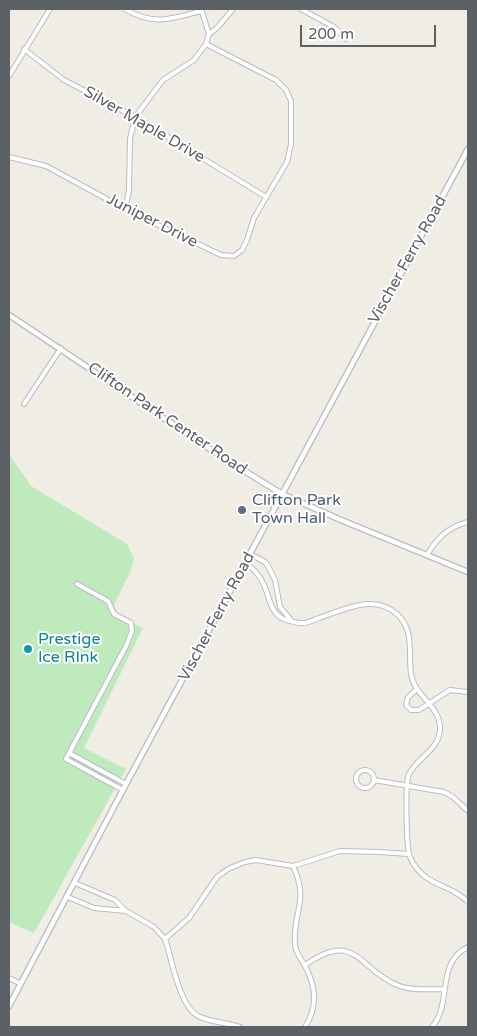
<!DOCTYPE html>
<style>
body{margin:0}
#map{position:relative;width:477px;height:1036px;overflow:hidden;background:#f0ede4;font-family:"Varela Round",sans-serif}
canvas{display:block}
.frame{position:absolute;inset:0;border:10px solid #5c6166;pointer-events:none}
.scale{position:absolute;left:300px;top:25px;width:136px;height:22px;box-sizing:border-box;border:2px solid #5c6166;border-top:0;padding-left:6px;font-size:15px;line-height:18px;white-space:nowrap;color:#5c6166;-webkit-text-stroke:4px #fff;paint-order:stroke}
</style>
<div id="map">
<canvas width="477" height="1036"></canvas>
<div class="frame"></div>
<div class="scale">200 m</div>
</div>
<script>
const ctx = document.querySelector('canvas').getContext('2d');
ctx.lineJoin = 'round';
function paint(path, color) { ctx.fillStyle = color; ctx.fill(path, 'evenodd'); }
function strokePath(path, color, width, dash) { ctx.strokeStyle = color; ctx.lineWidth = width; ctx.lineCap = dash ? 'butt' : 'round'; ctx.setLineDash(dash || []); ctx.stroke(path); }
function label(font, color, halo, rows, align = 'center') {
  ctx.font = font + ' "Varela Round",sans-serif'; ctx.lineWidth = 4; ctx.setLineDash([]); ctx.textBaseline = 'middle'; ctx.strokeStyle = halo; ctx.fillStyle = color; for (const [text, x, y, turn = 0] of rows) {
    ctx.save(); ctx.translate(x, y); ctx.rotate((+turn || 0) * Math.PI / 180); ctx.textAlign = isNaN(turn) ? turn : align; if (halo) ctx.strokeText(text, 0, 0); ctx.fillText(text, 0, 0); ctx.restore();
  }
}
paint(new Path2D(`
 M9,454L31,486L127,544L134,559L130,572L114,605L118,616L143,628L84,748L126,769L34,933L9,922Z`), '#bfeabe');
const minor = new Path2D(`
 M125,9C153,26 171,19 201,11
 M301,9L334,27L346,39
 M209,34L217,28L233,9
 M24,49L64,80L135,117L266,197
 M9,76L50,9
 M9,157L46,166L125,209L221,255L234,256L242,250L247,240L254,218L287,162L291,144V101L286,90L276,80L206,44L209,34L201,9
 M125,209L129,191L130,139L135,117L163,80L194,60L206,44
 M24,404L61,348
 M250,554L265,562L268,566L275,580L280,607L291,620
 M427,555C437,538 448,527 468,522
 M246,563C253,569 259,574 263,583C270,596 269,614 286,620C290,621 296,623 301,623C307,624 313,620 319,618C343,610 374,593 397,614C415,631 408,652 411,674C414,696 441,706 440,729C440,749 417,758 409,774C405,781 406,848 410,857C423,887 450,883 468,902
 M77,584L108,601L114,614L131,623L132,631L126,646L66,759L123,790
 M417,689L408,697L406,705L411,710H419L450,690L468,692
 M69,753L126,784
 M356 779a9 9 0 1 1 18 0a9 9 0 1 1-18 0Z
 M374,780L444,792L453,797L468,811
 M293,866C310,902 292,912 295,945C296,953 301,959 305,966C316,986 318,1007 305,1027
 M75,883L115,900L126,911L154,927L165,939C172,959 179,1006 198,1016C211,1023 227,1022 240,1027
 M68,897L94,908L126,911
 M165,939L189,918L217,877L228,869L245,862L256,860L293,866L340,851L379,852L409,854
 M305,965C356,929 358,969 397,985C411,991 429,989 444,989
 M9,978L21,984
 M432,1027C453,1003 435,963 468,947`);
const tertiary = new Path2D(`
 M9,315L225,459L282,494L341,520L468,572
 M9,1006L126,784L468,149`);
strokePath(minor, '#b9bcc1', 6);
strokePath(tertiary, '#b9bcc1', 7);
strokePath(minor, '#fff', 4);
strokePath(tertiary, '#fff', 4.5);
for (const [x, y, r, color] of [
 [242,510,5,"#5c6f8a"],
 [28,649,5,"#0f9aa8"]
]) { const dot = new Path2D(); dot.arc(x, y, r, 0, 2 * Math.PI); ctx.fillStyle = color; ctx.fill(dot); strokePath(dot, '#fff', 2); }
label('16px', '#5c6166', '#fff', [
 ["Silver Maple Drive",144,125,30],
 ["Juniper Drive",152,221,27],
 ["Vischer Ferry Road",408,260,-61],
 ["Clifton Park Center Road",167,419,34],
 ["Vischer Ferry Road",217,617,-62]
]);
label('16px', '#4e5e75', '#fff', [
 ["Clifton Park",252,501],
 ["Town Hall",252,519]
], 'left');
label('16px', '#0d838f', '#fff', [
 ["Prestige",38,640],
 ["Ice RInk",38,658]
], 'left');
</script>
